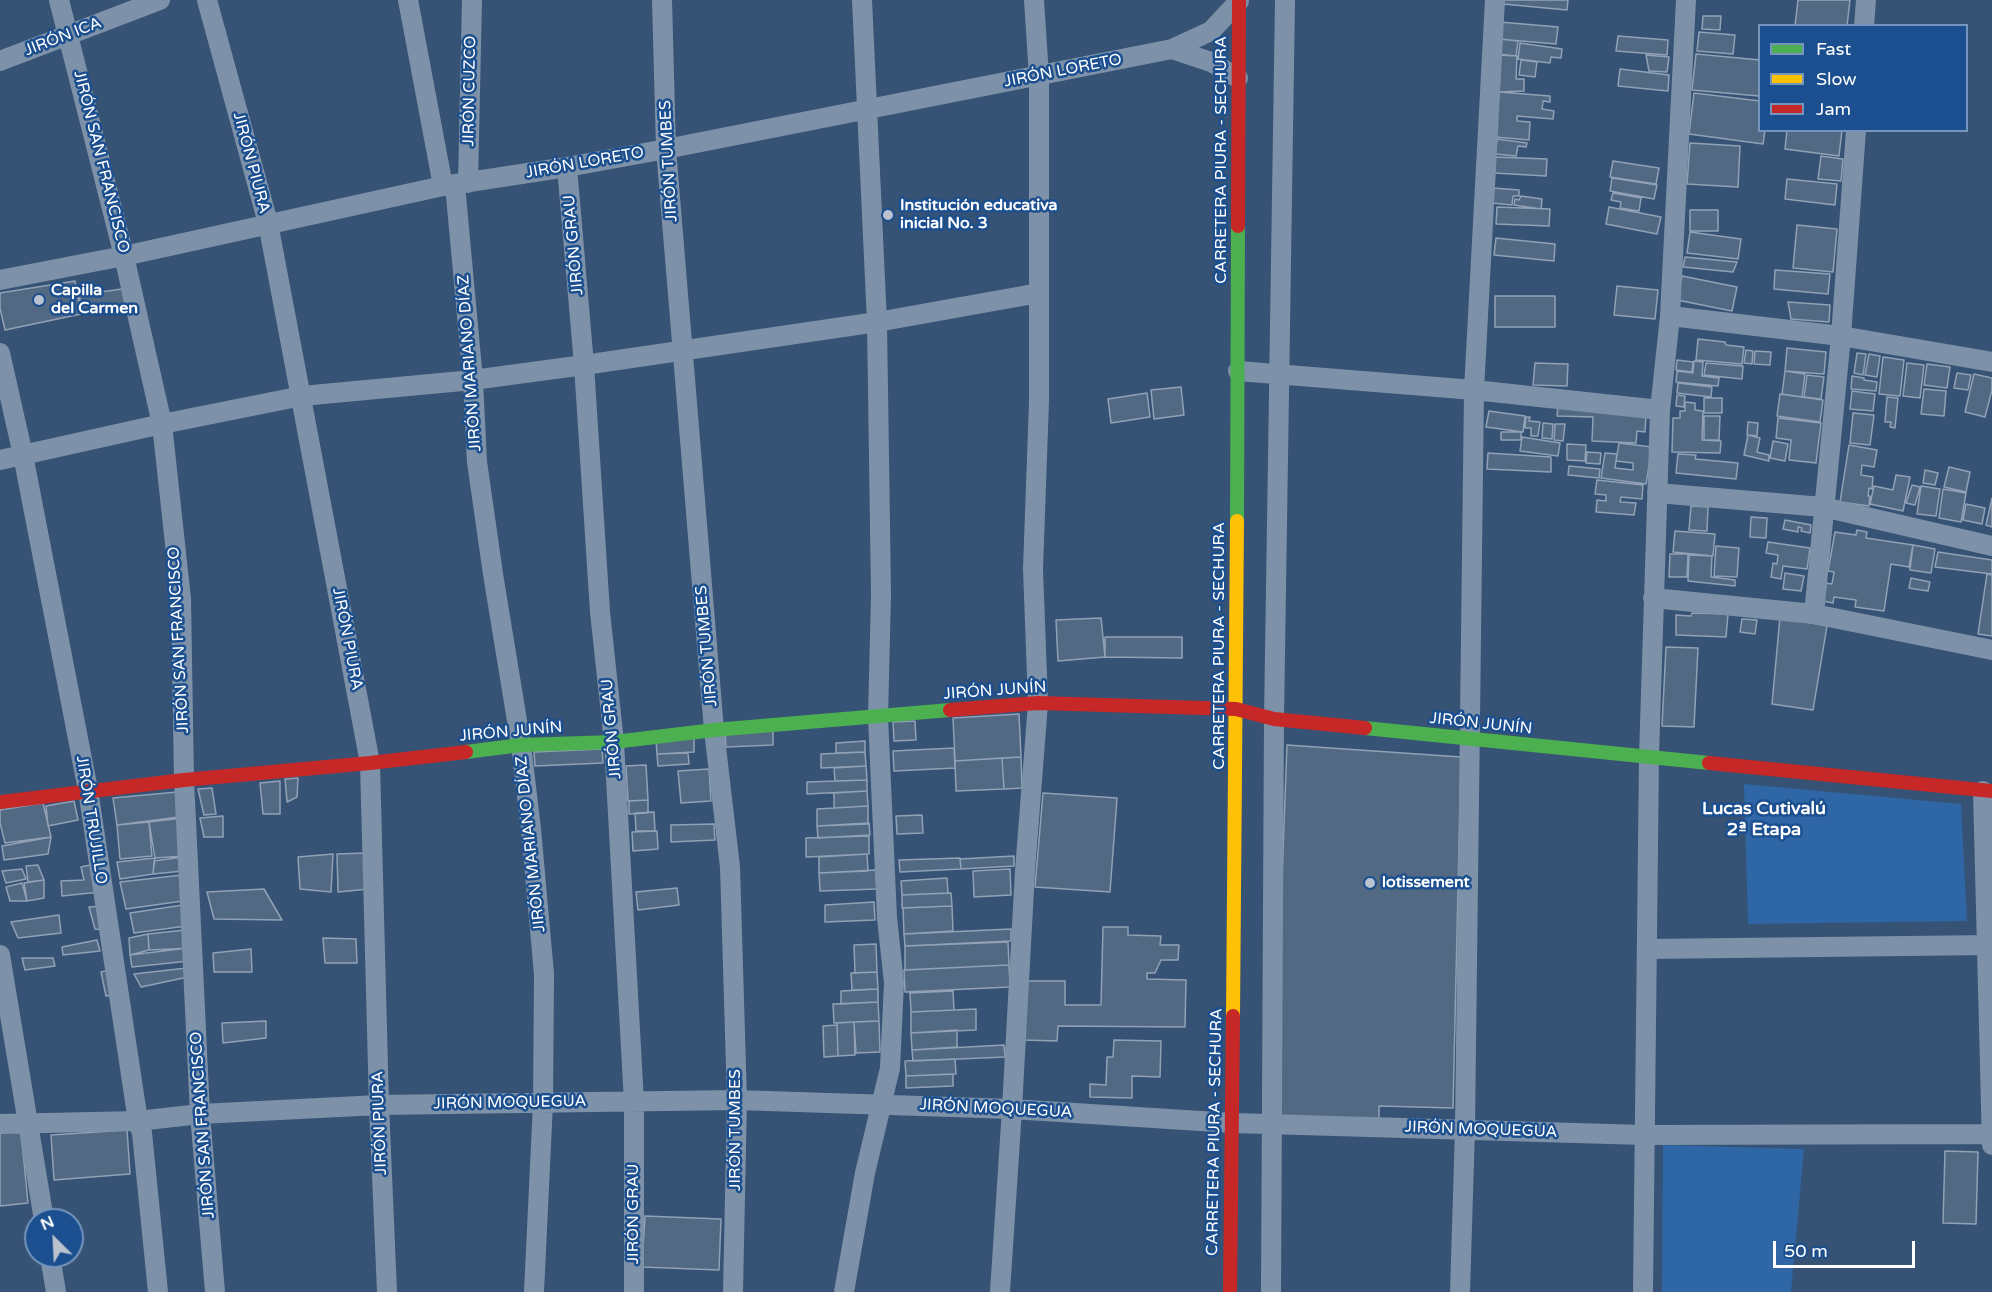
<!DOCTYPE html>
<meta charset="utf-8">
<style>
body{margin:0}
#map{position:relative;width:1992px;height:1292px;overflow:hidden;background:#365274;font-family:"Varela Round",sans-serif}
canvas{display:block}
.legend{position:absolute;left:1758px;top:24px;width:210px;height:108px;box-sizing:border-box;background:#1b4f8f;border:2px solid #7695bc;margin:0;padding:8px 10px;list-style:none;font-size:18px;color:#fff}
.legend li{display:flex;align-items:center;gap:12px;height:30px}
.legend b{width:30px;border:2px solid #7695bc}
.north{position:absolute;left:24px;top:1208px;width:60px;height:60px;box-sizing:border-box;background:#1b4f8f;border:2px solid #7695bc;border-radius:50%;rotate:336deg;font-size:16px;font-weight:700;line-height:24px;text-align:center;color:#fff}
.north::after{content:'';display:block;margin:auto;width:21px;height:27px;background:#b9c2ce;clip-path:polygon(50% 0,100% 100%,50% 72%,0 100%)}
.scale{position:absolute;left:1773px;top:1241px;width:142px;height:27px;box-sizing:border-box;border:3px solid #fff;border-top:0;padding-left:8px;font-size:18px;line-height:21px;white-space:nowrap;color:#fff;-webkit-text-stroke:4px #1b4f8f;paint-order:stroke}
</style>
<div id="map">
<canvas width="1992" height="1292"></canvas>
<ul class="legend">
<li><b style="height:8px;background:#4caf50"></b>Fast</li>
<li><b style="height:8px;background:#ffc107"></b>Slow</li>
<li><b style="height:8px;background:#c62828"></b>Jam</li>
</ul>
<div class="north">N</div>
<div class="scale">50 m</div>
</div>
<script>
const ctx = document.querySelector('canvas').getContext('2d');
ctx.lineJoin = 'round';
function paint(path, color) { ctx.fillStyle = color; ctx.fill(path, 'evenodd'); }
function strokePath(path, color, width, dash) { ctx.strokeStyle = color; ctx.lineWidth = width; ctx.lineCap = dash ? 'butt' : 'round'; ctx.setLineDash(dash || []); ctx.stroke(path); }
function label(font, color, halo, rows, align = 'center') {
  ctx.font = font + ' "Varela Round",sans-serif'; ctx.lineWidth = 5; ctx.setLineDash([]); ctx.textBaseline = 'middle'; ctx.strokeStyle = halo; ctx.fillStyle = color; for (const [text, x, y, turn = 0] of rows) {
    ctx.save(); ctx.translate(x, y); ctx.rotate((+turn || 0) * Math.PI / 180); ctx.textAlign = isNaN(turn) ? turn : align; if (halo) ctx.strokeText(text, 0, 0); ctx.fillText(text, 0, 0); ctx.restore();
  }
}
paint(new Path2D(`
 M1744,784L1961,804L1967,921L1748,924Z
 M1663,1145L1804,1149L1791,1292H1662Z`), '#2f66a5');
const building = new Path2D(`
 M1504,0H1568L1567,10L1503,4Z
 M1798,0H1850L1847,26H1795Z
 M1703,16H1721L1720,30L1702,29Z
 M1500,22L1558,27L1556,44L1498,39Z
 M1699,32L1735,35L1733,54L1697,51Z
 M1618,36L1668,40L1667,55L1616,51Z
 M1501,39L1518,41L1516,56L1498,54Z
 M1520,43L1562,49L1561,58L1551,57L1550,63L1518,59Z
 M1696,54L1760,60L1759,96L1692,90Z
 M1498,55L1517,56L1516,79H1524V91L1499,92Z
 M1646,55L1669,57L1667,72L1649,71Z
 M1521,60L1537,62L1535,77L1519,75Z
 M1620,69L1669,75L1668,91L1618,86Z
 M1499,92L1550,96V102L1543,101L1542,109L1554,111L1553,119L1517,116V121L1530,122L1529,140L1495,137Z
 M1694,93L1760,101V130H1765L1763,144L1689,134Z
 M1787,130H1842L1839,156L1785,149Z
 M1497,139L1527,143L1526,147L1518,146L1516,156L1495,154Z
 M1690,143L1740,146L1738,187L1687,184Z
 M1821,156L1843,159L1841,181L1818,179Z
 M1495,157L1547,159L1546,176L1494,173Z
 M1613,161L1659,168L1656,184L1610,177Z
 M1612,178L1657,185L1654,199L1610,191Z
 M1787,179L1837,184L1835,205L1785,199Z
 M1493,188L1519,190V196H1513L1512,205L1492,203Z
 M1613,193L1641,198L1639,211L1620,208L1621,202L1611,200Z
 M1521,196L1542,199L1541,209L1514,205L1515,199L1519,200Z
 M1497,207L1550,209L1549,226L1496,224Z
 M1609,207L1661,217L1657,234L1606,224Z
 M1690,210H1718V231H1690Z
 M1797,225L1837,229L1833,272L1793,268Z
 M1690,232L1741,239L1738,259L1687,253Z
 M1496,238L1555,244L1554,261L1494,255Z
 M1685,257L1737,262L1733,272L1683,267Z
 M1775,270L1830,274L1828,294L1774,289Z
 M1682,276L1737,287L1732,311L1677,300Z
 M75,281L81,314L5,330L0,308V293Z
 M1617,286L1658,290L1655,319L1614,315Z
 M122,289L125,305L83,313L79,295Z
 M1495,296H1555V327H1495Z
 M1788,302L1830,305L1829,322L1791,319Z
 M1698,339L1725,342L1726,345L1744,347L1742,364L1696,360Z
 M1787,348L1826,352L1824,374L1785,371Z
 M1746,350L1753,351L1752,364L1744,363Z
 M1755,351L1771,352L1770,365L1754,364Z
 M1857,353L1866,354L1863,375L1854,373Z
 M1869,354L1880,356L1877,377L1865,375Z
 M1883,357L1904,360L1900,396L1879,394Z
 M1677,360L1693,362L1692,372L1676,370Z
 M1694,361L1703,362L1702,376L1719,378L1718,386L1676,382L1677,371L1693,373Z
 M1535,363L1568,364L1567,386L1533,385Z
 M1706,363L1743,366L1742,379L1704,375Z
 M1907,363L1924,365L1920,398L1903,396Z
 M1927,364L1950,367L1947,388L1924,385Z
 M1785,371L1805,374L1802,397L1782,394Z
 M1957,373L1971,375L1968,390L1954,388Z
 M1974,374L1992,378V390L1985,417L1965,412Z
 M1807,375L1824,377L1821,399L1804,397Z
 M1852,376L1864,378V380L1877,382L1876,391L1851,389Z
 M1678,383L1712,387L1711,397L1677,393Z
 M1181,387L1184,415L1154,419L1151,390Z
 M1924,389L1946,391L1944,416L1921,414Z
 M1852,391L1875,394L1873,411L1850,409Z
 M1147,393L1150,417L1111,423L1108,399Z
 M1780,394L1823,400L1820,422L1777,416Z
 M1677,395L1685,396L1684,407L1676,406Z
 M1887,397L1898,398L1895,428L1890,427L1891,422H1885Z
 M1704,398H1722V413H1704Z
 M1685,402L1695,403V410L1703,411L1702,440L1721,441L1720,453L1672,452L1673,418H1680V411H1685Z
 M1558,406L1646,415L1645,432L1637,431L1636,443L1592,441L1593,417L1557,416Z
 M1489,411L1525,416L1523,432L1486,427Z
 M1853,413L1874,415L1870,445L1850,443Z
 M1704,416H1720L1719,440H1704Z
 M1526,417H1530L1529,421L1540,422L1538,436H1531V428H1525Z
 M1778,418L1821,423L1816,463L1789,460L1791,440L1776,438Z
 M1748,422L1758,423L1757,436L1747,435Z
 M1543,423L1553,424L1552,439L1542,438Z
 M1555,424H1565L1563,441L1554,440Z
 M1501,432H1521V440H1501Z
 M1748,435L1760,438L1757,452L1769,455V461L1744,455Z
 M1522,437L1560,443L1558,456L1520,451Z
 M1773,441L1788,444L1785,461L1770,458Z
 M1619,443L1652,447L1646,484L1601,478L1605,453L1617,454L1615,468L1633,470V463L1616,461Z
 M1567,444L1586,445L1585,461L1567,460Z
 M1849,445L1877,450L1874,467L1862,465L1861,475L1873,477L1872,489L1869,488L1868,496H1870L1869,506L1840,502Z
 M1587,452L1601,453L1600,464L1586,463Z
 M1488,453L1551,457V472L1487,469Z
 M1678,454L1696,455L1695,459L1738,463L1736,479L1676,473Z
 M1569,466L1600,469L1599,478L1568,475Z
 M1949,467L1970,472L1966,492L1944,487Z
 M1925,470L1938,473L1935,485L1923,483Z
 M1896,475L1910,477L1903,511L1870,504L1874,486L1893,490Z
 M1597,480L1643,485L1642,499L1621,497L1620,502L1636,503L1634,515L1596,512L1597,500L1606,501V495L1595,494Z
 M1912,485L1920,487L1915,505L1906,503Z
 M1921,486L1940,489L1936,516L1917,514Z
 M1943,489L1966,493L1961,522L1939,518Z
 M1992,498V527L1986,525Z
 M1966,504L1985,508L1982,524L1963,520Z
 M1691,506L1708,507L1707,531L1689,530Z
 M1751,517L1767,518L1766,538L1750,537Z
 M1785,520L1811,525L1810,533L1801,531L1802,528L1798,527V532L1783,529Z
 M1857,530L1867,532L1866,538L1913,545L1909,567L1891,564L1884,611L1855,607L1856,600L1834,597L1833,603L1822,601L1825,583L1832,584L1834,572L1828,571L1835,532L1856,535Z
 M1675,531L1715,534L1713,556L1673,552Z
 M1768,542L1810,548L1807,569L1783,566L1781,579L1771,577L1773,563L1777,564L1778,555L1766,553Z
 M1913,545L1935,549L1931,573L1910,570Z
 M1716,546L1739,548L1737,577L1714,576Z
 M1938,552L1992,560V574L1935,567Z
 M1670,554H1688L1687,577H1669Z
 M1689,555L1712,556L1711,577L1735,580V586L1688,581Z
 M1785,573L1804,576L1801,591L1783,589Z
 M1987,574L1992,575V636L1978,634Z
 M1911,578L1930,582L1928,591L1909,588Z
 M1692,613L1728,614L1726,637L1676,635V615L1691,616Z
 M1780,617L1827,626L1813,710L1772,704Z
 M1101,618L1105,657L1058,661L1056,620Z
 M1742,619L1757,620L1755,634L1740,632Z
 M1105,637H1182V658L1105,657Z
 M1666,647L1698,648L1694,727L1662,726Z
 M1019,714L1021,757L955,761L953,718Z
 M915,721L916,740L894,741L893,722Z
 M773,729V745L726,747L725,731Z
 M694,737V752L657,754L656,739Z
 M865,741V752L836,753V743Z
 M1287,745L1461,757L1453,1108L1379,1106V1121L1273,1119Z
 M954,748L955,768L894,771L893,751Z
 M602,749L603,763L535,766L534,752Z
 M865,752L866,766L821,768V754Z
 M688,753L689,764L658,766L657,754Z
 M1021,757L1022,788L1004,789L1002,758Z
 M1002,758L1004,789L956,791L955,761Z
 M646,765L648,800L628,801L626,766Z
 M866,766L867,780L835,781L834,768Z
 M709,769L711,801L681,803L678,771Z
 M298,778L297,797L287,802L285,779Z
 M867,780V791L807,794V782Z
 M280,781V814H263L260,783Z
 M212,788L216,814L204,815L198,789Z
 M867,791L868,806L834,808V793Z
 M177,792L179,817L117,825L113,798Z
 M1043,793L1117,798L1110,892L1035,887Z
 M648,800V813L629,814V801Z
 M74,801L78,820L48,826L46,806Z
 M43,803L51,837L5,843L0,823V810Z
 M868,806V824L817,826V809Z
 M654,812L655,831H636L635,813Z
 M922,815L923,833L897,834L896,816Z
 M223,816V837H204L200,818Z
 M183,818L185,856L155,858L149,822Z
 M149,822L152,856L120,859L117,825Z
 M869,823L870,835L818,838L817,826Z
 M714,824L715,840L671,842V825Z
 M657,831L658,849L633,851L632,832Z
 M869,836V854L806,857V838Z
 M51,837L48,854L4,860L2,846Z
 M366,853L369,889L338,892L337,854Z
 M333,854L331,892L300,889L298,857Z
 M867,854L868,871L819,873V857Z
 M1014,856V866L961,869L960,859Z
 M182,857L183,871L153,874L154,861Z
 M155,858L153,874L120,879L117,862Z
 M960,858L961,869L900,872L899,860Z
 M95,864L100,892L62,896L61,881L84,880L81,867Z
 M38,865L44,880L28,882L26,866Z
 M22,869L26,879L6,883L2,871Z
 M1010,869L1011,895L974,897L973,871Z
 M876,870L877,889L820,891L819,873Z
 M182,875L183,901L126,909L120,882Z
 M947,878L948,893L902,895L901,881Z
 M44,880V898L27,901L24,883Z
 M22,883L27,901H10L6,887Z
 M677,888L679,905L638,910L636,892Z
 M264,889L282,920L214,919L207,892Z
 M951,893L952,906L902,908V895Z
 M874,902L875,920L825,922V905Z
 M183,905L186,926L134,933L130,913Z
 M101,906L105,930L95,929L89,907Z
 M952,906L953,931L904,934L903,908Z
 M59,915L61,933L18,938L11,922Z
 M1103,927H1128V935L1161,936L1160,945H1179L1178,960H1161L1155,973H1147V979L1186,980L1185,1027L1058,1026L1057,1041L1024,1040L1025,981H1065V1005H1101Z
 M1011,929V941L905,946L904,934Z
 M185,930L193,948L149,950L148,934Z
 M148,934L149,950L130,955L129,938Z
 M323,938L356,939L357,963H325Z
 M97,940L100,951L63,955L62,947Z
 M1008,942L1009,965L905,970V946Z
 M876,944L877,972L855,973L854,945Z
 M188,948L189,961L132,967L130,955Z
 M251,949L252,972H214L213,953Z
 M22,958H53L55,966L25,970Z
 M1009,965L1010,987L905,992L904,970Z
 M187,968L188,977L141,987L134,974Z
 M111,970L114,995L106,996L101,972Z
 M877,972L878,989L852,990L851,973Z
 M878,989V1002L841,1004V991Z
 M953,991L954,1010L911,1012L910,993Z
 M878,1002L879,1021L834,1023L833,1004Z
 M976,1009V1030L911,1033V1012Z
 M266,1021V1038L223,1043L222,1023Z
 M879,1021L880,1052L856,1053L854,1022Z
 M854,1022L855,1055L838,1056L837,1023Z
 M837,1025L838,1056L824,1057L823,1026Z
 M957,1030V1047L912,1050L911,1033Z
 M1114,1040L1161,1041L1160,1077L1132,1076V1098L1090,1097V1084L1106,1085L1107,1057H1113Z
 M1004,1045L1005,1057L913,1061L912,1050Z
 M955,1059L956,1074L906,1076L905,1061Z
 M953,1074V1086L906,1088V1076Z
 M127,1130L130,1174L54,1180L51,1135Z
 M21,1131L28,1203L0,1206V1133Z
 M1945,1151L1978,1152L1976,1224L1943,1223Z
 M645,1216L721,1219L719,1270L642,1267Z`);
paint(building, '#526984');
strokePath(building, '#92a2b6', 1.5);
strokePath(new Path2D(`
 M59,0L124,256L162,424L181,599L184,780L200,1114L215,1292
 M207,0L268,223L370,763L379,1105L387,1292
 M408,0L443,186
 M662,0L666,149L714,730L730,867L737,1100L733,1292
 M1864,26L1866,0
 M1172,49L1211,62L1238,78
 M0,61L160,0
 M567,167L584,365L600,612L614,742L634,1102V1292
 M468,183L472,0
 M455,185L473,380L477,462L493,574L521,745L531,829L544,974L543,1103L534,1292
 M0,280L124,256L443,186L567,167L666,149L1172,49L1211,31L1239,1
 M1670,316L1841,336L1992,362
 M0,353L23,455L88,790L138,1121L142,1133L158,1292
 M1238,371L1474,390L1660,410L1649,756L1643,1292
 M1660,410L1670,316L1686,0
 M0,460L162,424L302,396L473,380L584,365L877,322L1039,293
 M1657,493L1823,507L1992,546
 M1653,598L1814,614L1992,650
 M1814,614L1841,336L1856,130
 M1983,791L1992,1145
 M1647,949L1992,945
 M0,955L44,1220
 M0,1124L138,1121L200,1114L379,1105L737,1100L1012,1109L1232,1123L1644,1135L1992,1134
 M50,1256L56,1292
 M844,1292L865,1173L890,1068L894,983L887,918L878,717L881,595L877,322L862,0
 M1000,1292L1012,1109L1025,871L1038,703L1033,569L1039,401V76L1034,0
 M1271,1292L1274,719L1285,0
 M1460,1292L1465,1129L1474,390L1495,0`), '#7d92a8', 20);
strokePath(new Path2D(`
 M1237,521L1238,226
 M1365,728L1709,763
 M466,752L521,745L614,742L714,730L950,710`), '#4caf50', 14);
strokePath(new Path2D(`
 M1233,1016L1237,521`), '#ffc107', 14);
strokePath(new Path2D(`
 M1238,226L1239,0
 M950,710L1038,703L1236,709L1274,719L1365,728
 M1709,763L1992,791
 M0,802L184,780L370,763L466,752
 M1230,1292L1233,1016`), '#c62828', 14);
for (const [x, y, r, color] of [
 [888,215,6,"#b9c2ce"],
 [39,300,6,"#b9c2ce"],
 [1370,883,6,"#b9c2ce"]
]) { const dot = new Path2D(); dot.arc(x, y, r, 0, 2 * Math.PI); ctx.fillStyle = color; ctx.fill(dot); strokePath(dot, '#1b4f8f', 2); }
label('16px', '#fff', '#1b4f8f', [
 ["JIRÓN ICA",63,37,-21],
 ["JIRÓN LORETO",1063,71,-11],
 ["JIRÓN CUZCO",470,91,-89],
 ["CARRETERA PIURA - SECHURA",1222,160,-90],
 ["JIRÓN TUMBES",669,161,-93],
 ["JIRÓN SAN FRANCISCO",101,162,76],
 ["JIRÓN PIURA",251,163,75],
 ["JIRÓN LORETO",585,163,-10],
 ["JIRÓN GRAU",574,245,-95],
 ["JIRÓN MARIANO DÍAZ",470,363,-94],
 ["JIRÓN PIURA",347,639,79],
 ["JIRÓN SAN FRANCISCO",179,640,-93],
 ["JIRÓN TUMBES",707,646,-95],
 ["CARRETERA PIURA - SECHURA",1220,646,-90],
 ["JIRÓN JUNÍN",995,691,-4],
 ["JIRÓN JUNÍN",1481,724,6],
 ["JIRÓN GRAU",612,729,-95],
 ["JIRÓN JUNÍN",511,732,-5],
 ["JIRÓN TRUJILLO",91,820,81],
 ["JIRÓN MARIANO DÍAZ",531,844,-96],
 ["JIRÓN MOQUEGUA",510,1103,-1],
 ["JIRÓN MOQUEGUA",996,1109,3],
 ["JIRÓN PIURA",380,1123,-92],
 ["JIRÓN SAN FRANCISCO",203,1125,-94],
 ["JIRÓN TUMBES",736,1130,-90],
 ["JIRÓN MOQUEGUA",1481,1130,2],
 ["CARRETERA PIURA - SECHURA",1215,1132,-89],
 ["JIRÓN GRAU",634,1214,-90]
]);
label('bold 16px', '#fff', '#1b4f8f', [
 ["Institución educativa",900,206],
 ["inicial No. 3",900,224],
 ["Capilla",51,291],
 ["del Carmen",51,309],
 ["lotissement",1382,883]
], 'left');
label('bold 18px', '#fff', '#1b4f8f', [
 ["Lucas Cutivalú",1764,809],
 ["2ª Etapa",1764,830]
]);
</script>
